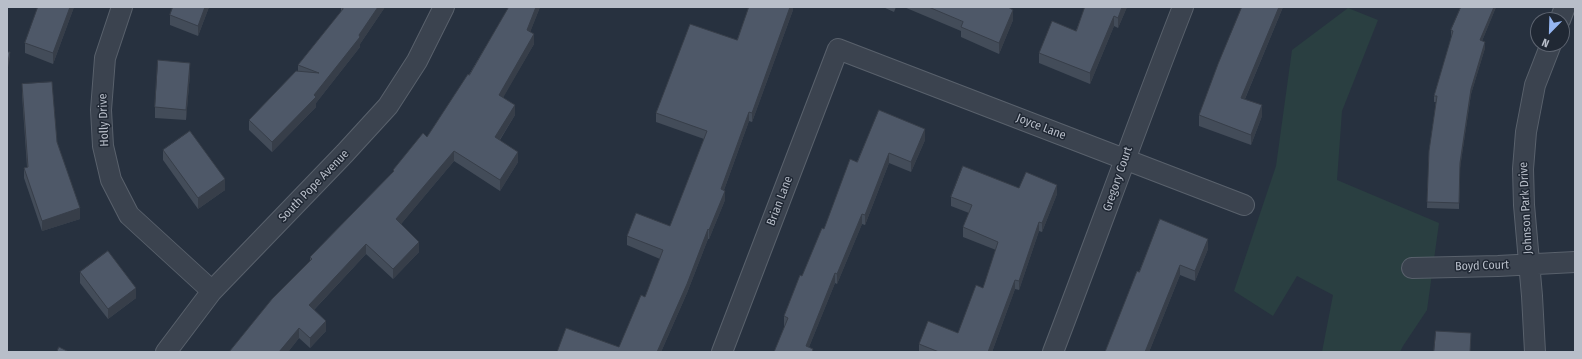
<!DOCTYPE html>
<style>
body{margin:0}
#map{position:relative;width:1582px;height:359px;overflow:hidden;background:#27313f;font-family:"Fira Sans Condensed",sans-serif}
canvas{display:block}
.frame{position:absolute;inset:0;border:8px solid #b8bec9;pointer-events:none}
.north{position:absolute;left:1530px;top:12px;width:40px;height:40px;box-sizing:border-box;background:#202834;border:1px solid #5d6470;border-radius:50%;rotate:203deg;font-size:11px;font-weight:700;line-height:16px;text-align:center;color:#b8bec9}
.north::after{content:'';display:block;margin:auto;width:14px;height:18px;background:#95b6f2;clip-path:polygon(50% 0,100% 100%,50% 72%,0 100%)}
</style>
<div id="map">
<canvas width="1582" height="359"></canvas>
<div class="frame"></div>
<div class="north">N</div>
</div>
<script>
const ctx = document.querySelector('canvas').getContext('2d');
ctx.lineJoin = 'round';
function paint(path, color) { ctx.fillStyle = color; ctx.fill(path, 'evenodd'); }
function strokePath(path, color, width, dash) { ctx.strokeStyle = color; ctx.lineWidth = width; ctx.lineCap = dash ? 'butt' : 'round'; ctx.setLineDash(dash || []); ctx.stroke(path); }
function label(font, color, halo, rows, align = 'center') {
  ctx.font = font + ' "Fira Sans Condensed",sans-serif'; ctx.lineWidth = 3; ctx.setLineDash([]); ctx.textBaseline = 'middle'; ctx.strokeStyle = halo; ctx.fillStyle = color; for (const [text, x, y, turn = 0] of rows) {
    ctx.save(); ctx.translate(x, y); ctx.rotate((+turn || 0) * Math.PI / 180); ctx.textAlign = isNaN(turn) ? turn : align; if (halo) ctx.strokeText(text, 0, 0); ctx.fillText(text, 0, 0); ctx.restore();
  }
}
paint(new Path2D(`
 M1348,8L1378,20L1342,111L1337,180L1439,223L1427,310L1403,346L1400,352H1322L1333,295L1297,276L1273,316L1234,291L1276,166L1292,50Z`), '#2a3f41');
const street = new Path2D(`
 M122,7L105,58L101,110L103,146L111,180L129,215L212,291
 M1560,20L1565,7
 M1412,268L1498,266L1575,262
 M166,352L212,291L345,153L388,106L417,61L444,7
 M722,352L838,49L1244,205
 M1053,352C1097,237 1138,122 1183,7
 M1535,352L1532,296L1524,205L1523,169L1526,132L1535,85L1551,44`);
strokePath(street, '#59616c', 22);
strokePath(street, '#3b434f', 20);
paint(new Path2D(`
 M38,7H74L53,64L25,53V43Z
 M173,7H209L198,36L170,25V15Z
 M341,7H385L360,44V47L316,103V107L272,152L249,130V120L298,71V65L341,12Z
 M509,7H540L530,32L534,44L503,97L515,115L500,140L518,162L500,191L454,161L401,224L419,252L393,279L366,254L314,310L326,331L310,348L299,338L288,352L310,260V257L393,172V170L427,137L469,75Z
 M793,7V10L752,122L749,121L724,190L725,200L709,239H708L687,293L661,352H557L619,347L645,297L660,259L627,245V236L670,226L704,139L656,122V113L737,40Z
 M883,7H896L894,12Z
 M904,7H1008L1013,20L999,54L961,37V31Z
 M1085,7H1127L1118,28L1114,26L1090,84L1039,63V53L1076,31Z
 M1242,7H1283L1245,99L1262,116L1251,145L1199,126V115Z
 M1496,7L1482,41L1485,48L1471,94L1460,168L1459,209L1427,208L1429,151L1436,102H1434V96L1452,36H1451V30Z
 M190,73L186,120L155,118V107Z
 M22,84L57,142L80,219L42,231L24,178V168L27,167L22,95Z
 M925,140L911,172L889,163L865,225L862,224L837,284L835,283L809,347L813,352L784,327V316L824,229L857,162Z
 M163,150L225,190L198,209L163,160Z
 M1019,188L1057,194L1042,232L1039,231L1019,290L1015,289L992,352H919V344L958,333L983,288L996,250L963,237V227L969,213L951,206V197Z
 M1208,249L1195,281L1180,275L1149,352H1105L1139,272Z
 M80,272L136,298L108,319L80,283Z`), '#434c59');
paint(new Path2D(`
 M70,7H74L53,64V53Z
 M205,7H209L198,36V26Z
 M378,7H385L360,44V47L316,103V107L272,152V142L314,95L359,35Z
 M536,7H540L527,40V30Z
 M790,7H793V10L752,122V113Z
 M1122,7H1127L1118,28V18Z
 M1279,7H1283L1241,108V98Z
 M1494,7H1496L1480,46V40Z
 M1013,10V20L999,54V43Z
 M1114,16V26L1090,84V73Z
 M534,34V44L499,105V95Z
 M1485,42V48L1471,94L1460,168L1459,209L1460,163L1471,89Z
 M10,52V58L7,72V66Z
 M190,63V73L186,120V110Z
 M515,105V115L495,147V137Z
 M1262,105V116L1251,145V135Z
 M749,112V121L721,198V189Z
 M925,129V140L911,172V162Z
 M454,151V161L396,230V219Z
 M518,152V162L500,191V180Z
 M889,153V163L865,225V215Z
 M225,179V190L198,209V198Z
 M1057,185V194L1042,232V223Z
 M725,191V200L709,239V230Z
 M80,208V219L42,231V221Z
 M862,214V224L837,284V274Z
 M1039,222V231L1019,290V281Z
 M708,229V239L687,293L661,352H657Z
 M1208,239V249L1195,281V271Z
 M419,242V252L393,279V269Z
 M366,244V254L309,315V305Z
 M1180,265V275L1149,352H1145Z
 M835,273V283L807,352L806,346Z
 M1015,280V289L992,352H988Z
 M136,288V298L108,319V309Z
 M326,321V331L310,348V338Z
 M299,328V338L288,352H279Z`), '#373e49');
const building = new Path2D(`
 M38,7H70L53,53L25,43Z
 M173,7H205L198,26L170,15Z
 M341,7H378L359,35L360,37L314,95L316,97L272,142L249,120L296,71L319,73L298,65L343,9Z
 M509,7H536L527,30L534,34L499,95L515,105L495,137L518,152L500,180L454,151L396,219L419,242L393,269L366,244L309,305L326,321L310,338L299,328L279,352H229L272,299L312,259L310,257L394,171L393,170L423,133L427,137L468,74L469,75Z
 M749,7H790L752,113L749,112L721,189L725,191L709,230L708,229L687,284L657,352H557L566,328L619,347L641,295L645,297L663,250L627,236L636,213L670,226L707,131L656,113L690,24L737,40Z
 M929,7H1008L1013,10L999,43L961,27L963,22Z
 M1085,7H1122L1118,18L1114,16L1090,73L1039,53L1052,21L1076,31Z
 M1242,7H1279L1241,98L1262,105L1251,135L1199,115L1218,64Z
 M1461,7H1494L1480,40L1485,42L1471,89L1460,163L1459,203L1427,202L1429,151L1437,96H1434L1453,31L1451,30Z
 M7,52H10L7,66Z
 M158,60L190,63L186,110L155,107Z
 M52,82L57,142L80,208L42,221L24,168L28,167L22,84Z
 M879,110L925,129L911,162L889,153L865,215L862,214L837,274L835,273L806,346L813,349L812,352H774L788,318L784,316L800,275L802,276L822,228L824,229L850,159L857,162Z
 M190,131L225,179L198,198L163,150Z
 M963,166L1019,188L1026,172L1057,185L1042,223L1039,222L1019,281L1015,280L988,352H939L919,344L928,321L958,333L976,285L983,288L998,242L963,227L972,205L951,197Z
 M1160,219L1208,239L1195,271L1180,265L1145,352H1105L1137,271L1139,272Z
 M108,251L136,288L108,309L80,272Z
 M1436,331L1471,333L1470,352H1434Z
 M59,347L69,352H57Z`);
paint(building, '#4e5868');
strokePath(building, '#373e49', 1);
label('12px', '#b8bec9', '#202834', [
 ["Holly Drive",104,120,-92],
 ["Joyce Lane",1041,127,21],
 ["Gregory Court",1118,179,-71],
 ["South Pope Avenue",314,186,-46],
 ["Brian Lane",780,201,-69],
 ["Johnson Park Drive",1526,208,-93],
 ["Boyd Court",1482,266,-2]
]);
</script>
